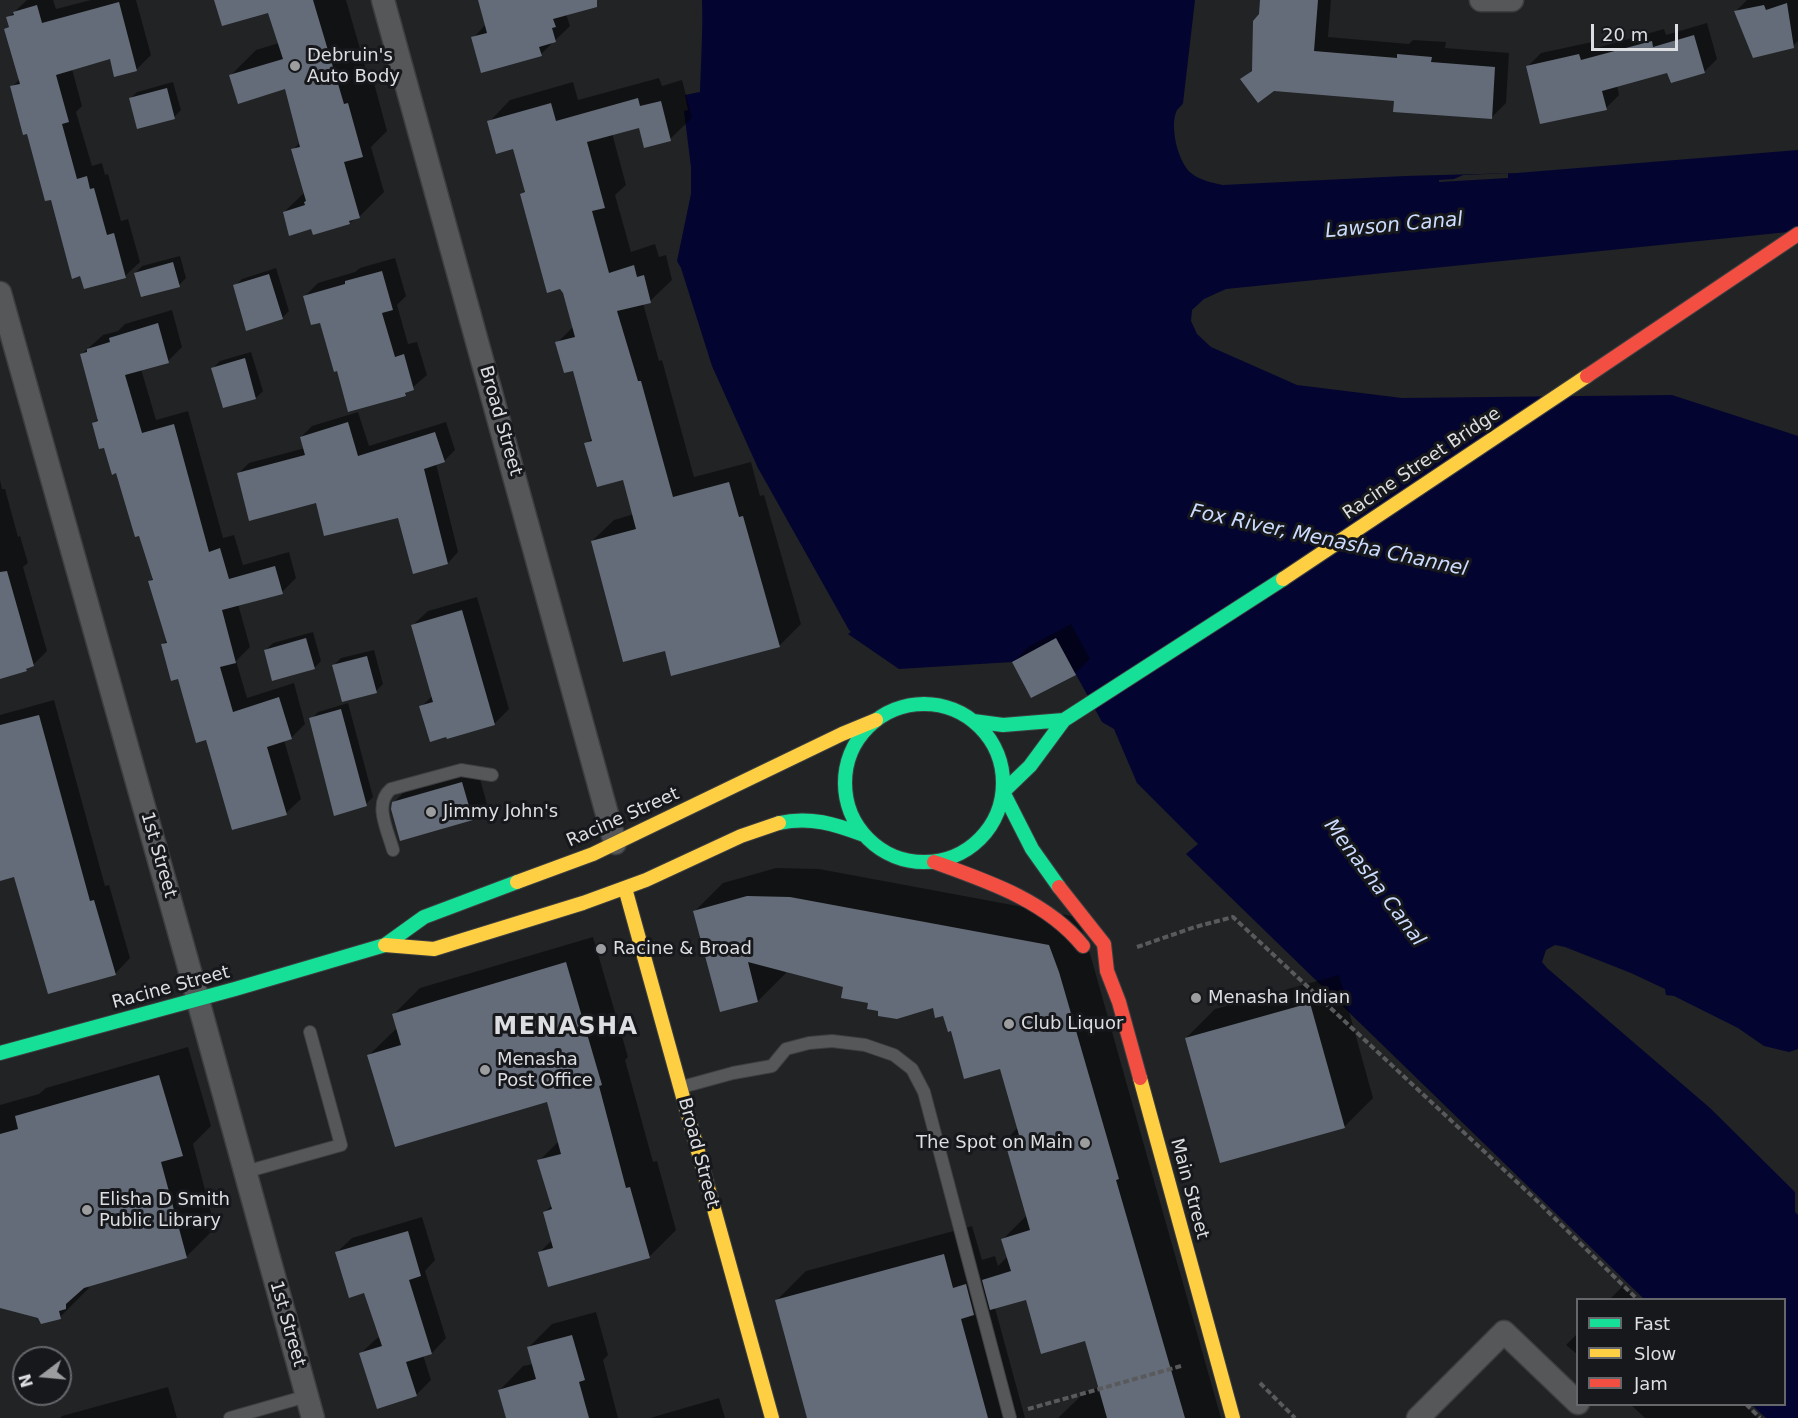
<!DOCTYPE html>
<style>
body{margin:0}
#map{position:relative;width:1798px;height:1418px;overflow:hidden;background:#212325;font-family:"DejaVu Sans",sans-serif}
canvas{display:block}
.legend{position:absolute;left:1576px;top:1298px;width:210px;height:108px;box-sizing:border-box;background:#16181c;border:2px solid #66676b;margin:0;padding:8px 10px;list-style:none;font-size:18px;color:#dddee1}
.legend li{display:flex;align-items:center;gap:12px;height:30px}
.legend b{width:30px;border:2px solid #66676b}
.north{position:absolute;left:12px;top:1346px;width:60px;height:60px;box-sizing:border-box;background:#16181c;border:2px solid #66676b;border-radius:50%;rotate:254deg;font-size:16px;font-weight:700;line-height:24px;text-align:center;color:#dddee1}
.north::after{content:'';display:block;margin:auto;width:21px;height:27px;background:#9b9d9f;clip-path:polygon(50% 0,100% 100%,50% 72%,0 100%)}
.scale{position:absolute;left:1591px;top:24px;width:87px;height:27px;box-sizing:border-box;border:3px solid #dddee1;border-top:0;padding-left:8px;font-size:18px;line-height:21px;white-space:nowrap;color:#dddee1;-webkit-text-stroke:4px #16181c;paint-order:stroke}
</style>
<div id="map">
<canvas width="1798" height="1418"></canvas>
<ul class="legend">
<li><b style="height:8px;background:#16e098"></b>Fast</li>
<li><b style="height:8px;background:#ffcf43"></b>Slow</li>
<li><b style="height:8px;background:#f24e42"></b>Jam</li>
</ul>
<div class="north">N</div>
<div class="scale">20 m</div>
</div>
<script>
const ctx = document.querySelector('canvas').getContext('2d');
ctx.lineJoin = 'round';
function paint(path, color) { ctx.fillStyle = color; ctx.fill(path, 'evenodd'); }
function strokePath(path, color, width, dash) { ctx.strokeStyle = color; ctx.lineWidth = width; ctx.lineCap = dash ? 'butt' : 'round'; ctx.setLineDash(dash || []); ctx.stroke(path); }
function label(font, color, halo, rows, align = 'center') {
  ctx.font = font + ' "DejaVu Sans",sans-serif'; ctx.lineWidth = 6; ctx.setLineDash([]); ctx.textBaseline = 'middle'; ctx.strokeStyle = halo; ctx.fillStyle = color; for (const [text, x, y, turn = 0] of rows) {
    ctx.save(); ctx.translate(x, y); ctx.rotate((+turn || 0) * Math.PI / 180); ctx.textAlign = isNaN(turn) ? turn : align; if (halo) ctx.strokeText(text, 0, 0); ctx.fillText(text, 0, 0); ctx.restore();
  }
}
paint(new Path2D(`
 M702,0H1195L1183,103C1183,104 1177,110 1177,110C1169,126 1178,162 1191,173C1199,180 1213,183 1223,185L1405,176L1517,173L1798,150V231L1226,289L1204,299L1192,310L1191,321L1197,334L1211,347L1297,385L1402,398L1672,395L1798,436V1049L1789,1052L1764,1046L1738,1028L1674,996L1666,995L1665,989L1631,973L1565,947L1555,945L1546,950L1542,962L1547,968L1710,1108L1795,1192V1212L1798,1215V1418H1766L1752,1405L1784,1404V1300L1644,1299L1186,854L1198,844L1137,783L1114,729L1102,722L1056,638L1012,662L899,669L848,634L851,632L849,630L758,468L712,366L681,268L677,261L691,194V167L684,111L688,110L685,95L700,92C701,61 703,31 702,0Z`), '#040431');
paint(new Path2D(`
 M1508,173V178L1439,182V180L1454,179L1463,175Z`), '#212325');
paint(new Path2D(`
 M27,0H53L56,9L91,0H136L151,55L136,70L111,58L72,69L82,106L76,112L92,166L102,163L105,175L108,174L121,221L128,219L140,262L125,276L52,198L12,87L20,79L6,29L10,25L8,18Z
 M216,0H346L369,80L373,79L387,131L371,147L384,192L359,217L349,223L312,227L284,212L305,192L293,150L300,142L286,88L231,75L256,50L279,43L269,11Z
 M479,0H571L566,14L570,26L541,54L473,38L486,24Z
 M1262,0H1331L1328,37L1409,44L1413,40L1446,42L1445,48L1509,53L1506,103L1491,118L1395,100L1242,80L1253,69Z
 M1747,0H1798V41L1793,46L1736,11Z
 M1707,23L1717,59L1704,72H1668L1617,86L1619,95L1606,108L1528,66L1541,53L1592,42L1593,49L1664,29L1666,35Z
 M659,78L662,86L682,80L692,118L670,139L640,126L612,133L626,185L615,195L631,252L655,244L659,257L666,255L672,280L650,301L643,303L659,361L662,360L694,477L751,462L760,496L764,495L801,624L779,646L666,649L592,541L614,520L634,514L624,478L586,444L593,437L574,369L557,343L574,326L561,287L522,194L526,189L514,147L489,122L510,100L573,82L578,100Z
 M173,82L181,110L174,117L130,99L137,92Z
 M180,256L186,278L179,285L135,273L142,266Z
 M395,258L406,296L397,305L408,344L417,342L427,375L405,394L338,369L321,321L304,297L318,283L355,272L360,268Z
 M276,268L289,311L282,318L235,286L242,279Z
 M172,310L182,347L168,361L141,369L156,420L188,411L223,538L234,535L243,565L289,552L296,578L282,592L238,604L250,647L236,661L247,698L294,683L305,724L291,738L284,740L301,799L286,813L207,738L162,645L167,640L149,582L154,577L117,472L93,423L99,418L82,354L103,335L118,331L125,324Z
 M251,352L263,391L256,398L213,368L220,361Z
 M358,412L369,446L446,422L455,450L444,461L436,464L458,552L448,563L414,572L399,516L317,501L238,474L249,463L305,448L301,437L312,426Z
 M0,480L2,489H5L18,537L20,536L28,563L23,567L47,651L33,665L26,669L0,677Z
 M477,597L509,709L494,724L421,707L433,695L413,625L428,611Z
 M1071,624L1090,659L1075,673L1014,662L1028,647Z
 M313,632L321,661L314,668L266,650L273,643Z
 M374,650L383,684L376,691L334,665L341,658Z
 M54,700L105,886L109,885L130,958L115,974L15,876L0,880V715Z
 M348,703L373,797L366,804L311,719L318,712Z
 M477,768L487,804L473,819L393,803L408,788Z
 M776,868L819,869L1077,917L1087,943L1221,1418H1058L1085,1392L1100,1387L1086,1339L1027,1298L995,1308L1025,1418H808L777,1300L806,1271L972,1226L982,1260L995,1256L998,1266L1008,1256L1003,1239L1027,1215L1006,1140L1018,1127L1001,1067L952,1029L944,1014L934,1006L880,1010L844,986L785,971L786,973L758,1001L694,912L723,883Z
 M593,937L628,1057L625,1060L653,1162L657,1161L676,1230L649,1257L540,1252L552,1240L545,1212L552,1205L539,1161L559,1141L548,1100L369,1055L397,1028L393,1015L420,988Z
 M1339,975L1373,1098L1344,1127L1186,1038L1215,1009Z
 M188,1047L211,1126L193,1144L215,1228L186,1257L88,1285L89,1288L60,1317L40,1316L0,1307V1105L39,1094L46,1088Z
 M422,1217L435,1260L425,1271L446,1338L432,1353L423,1355L431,1380L416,1395L361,1353L376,1339L380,1337L365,1291L337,1252L352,1238Z
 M1623,1286L1637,1300H1609Z
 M596,1312L608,1355L603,1360L618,1418H507L500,1390L523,1366L533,1364L529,1347L552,1324Z
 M1578,1333V1355L1566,1345Z
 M168,1387L177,1418H60L62,1416Z
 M719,1398L725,1418H650Z
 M1630,1404H1744L1758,1418H1645Z`), '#0007');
paint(new Path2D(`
 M214,0H313L344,104L348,103L363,157L344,162L360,218L349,221L350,224L313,235L311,229L289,236L283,212L305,205L304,202L306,201L291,149L300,147L285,89L238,104L229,75L283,59L268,13L222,26Z
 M478,0H597V7L553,19L556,27L552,28L556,42L539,47L542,56L481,73L471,37L487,33Z
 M1260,0H1318L1314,51L1397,58V54L1432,57L1431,62L1495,67L1492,119L1393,112L1394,101L1274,91L1258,103L1240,79L1252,71L1253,21L1259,14Z
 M119,2L137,71L114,77L110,59L56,75L69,122L62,124L77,179L87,176L90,189L94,188L107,235L114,233L126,278L84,289L80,276L72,279L51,200L45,201L27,134L23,135L10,86L20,84L4,29L9,27L6,17L14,15L13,12L37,5L42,23Z
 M1787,3L1794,48L1753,58L1734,11L1764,5L1766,10Z
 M1694,35L1705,73L1671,83L1667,73L1602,91L1607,110L1540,124L1526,66L1579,54L1581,60L1652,41L1653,47Z
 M167,88L175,119L137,129L129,98Z
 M638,98L640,106L661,101L671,141L644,148L639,128L587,142L605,208L592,211L609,273L634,265L637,277L644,275L651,303L617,311L638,381H641L673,497L729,482L739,517L743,516L780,647L671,676L665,651L623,662L591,541L636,529L623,480L597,487L584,443L592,441L573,371L564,373L555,342L575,337L563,293L560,289L547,293L520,194L525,192L513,149L496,154L487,121L551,103L556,121Z
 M173,262L180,287L141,297L134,273Z
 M382,271L393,310L382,313L395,357L404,354L414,390L405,393L406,396L348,412L337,371L334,372L320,323L311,325L303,296L345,284V281Z
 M269,274L283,319L246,331L233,285Z
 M158,323L169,363L125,375L142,433L174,424L209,552L220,548L229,579L275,566L283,594L222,610L236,663L220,667L233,712L279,697L292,739L267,747L287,815L232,830L206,740L196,743L178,679L171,681L161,644L167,643L148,581L153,580L139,536L135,537L116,473L112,475L104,448L99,449L92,423L98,421L80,354L87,352V349L110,342L109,338Z
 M245,358L256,399L223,408L211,368Z
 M348,422L358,456L435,432L445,462L424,469L448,564L413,574L398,518L324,536L316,503L249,521L237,473L305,455L300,437Z
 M7,571L34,666L26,669L27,671L0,679V572Z
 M462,610L495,725L447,739L446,737L430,742L419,706L433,702L411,625Z
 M306,638L315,669L272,681L264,650Z
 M1056,638L1076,675L1031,698L1012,662Z
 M367,656L377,693L342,702L332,665Z
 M341,709L367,806L334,816L309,718Z
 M39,715L90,901L94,900L116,975L48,994L14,877L0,881V725Z
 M462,782L473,820L400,841L391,809L392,802Z
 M747,896L790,897L1049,945L1059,972L1119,1179L1116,1180L1185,1418H1107L1085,1341L1041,1354L1026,1300L990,1310L982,1280L1011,1271L1001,1239L1030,1230L1004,1139L1019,1135L1000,1069L964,1079L951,1031L948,1032L943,1016L935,1018L933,1008L897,1019L878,1016V1011L867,1009L868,1003L841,998L843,987L748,962L758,1002L720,1012L693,911Z
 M566,962L602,1085L599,1086L626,1188L630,1187L650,1258L548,1287L538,1252L553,1248L543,1212L552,1209L537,1160L561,1154L547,1102L395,1147L367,1055L401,1045L392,1014Z
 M1310,1003L1345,1128L1220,1163L1185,1038Z
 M159,1075L183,1156L161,1162L187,1258L84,1288L66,1304V1309L59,1311L61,1319L41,1324L38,1318L0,1308V1134L18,1129L15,1116Z
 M408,1231L421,1276L409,1280L432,1354L406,1362L417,1396L377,1409L359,1353L382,1346L364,1293L349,1298L335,1252Z
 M944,1254L953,1288L966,1284L974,1315L961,1319L988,1418H807L775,1300Z
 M572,1335L585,1380L579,1382L589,1418H506L498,1390L536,1379L527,1347Z`), '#656c79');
const lane = new Path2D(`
 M393,850C388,831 373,804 391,789L461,770L492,775
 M682,1087L733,1073L772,1066L786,1049L809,1043L832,1041L865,1045L894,1055L912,1069L924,1092L1010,1418
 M245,1172L341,1145L310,1032
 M230,1418L307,1396`);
const street = new Path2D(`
 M383,0L615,843
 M1481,0H1512
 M0,293L188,964L313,1418
 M1418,1418L1504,1332L1578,1403`);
const fast = new Path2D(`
 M845 783a79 79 0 1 1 158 0a79 79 0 1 1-158 0Z
 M973,721L1003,725L1064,720
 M779,823C810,816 835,824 864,835
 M1059,887L1032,849L1003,792L1030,766L1064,720L1283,579
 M0,1053L235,989L385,945L424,917L517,882`);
const slow = new Path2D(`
 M1283,579L1587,376
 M517,882L593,854L842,734L876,720
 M625,888L772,1418
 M385,945L434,949L583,903L646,880L741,836L779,823
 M1140,1078L1233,1418`);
const jam = new Path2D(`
 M1587,376L1798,234
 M934,862C987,881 1047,901 1083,946
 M1059,887L1104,944L1107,971L1119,1002L1140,1078`);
strokePath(lane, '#3d3e40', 14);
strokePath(street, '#3d3e40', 25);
strokePath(fast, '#3d3e40', 16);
strokePath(slow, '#3d3e40', 16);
strokePath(jam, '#3d3e40', 16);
strokePath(new Path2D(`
 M1137,947L1195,927L1233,917L1533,1197L1638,1300
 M1260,1383L1295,1418
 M1746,1404L1760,1418
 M1028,1409L1181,1366`), '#595a5c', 4, [6, 3]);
strokePath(lane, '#565759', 12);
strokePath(street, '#565759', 22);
strokePath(fast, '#16e098', 14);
strokePath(slow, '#ffcf43', 14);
strokePath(jam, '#f24e42', 14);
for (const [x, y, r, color] of [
 [295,66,6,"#9b9d9f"],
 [431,812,6,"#9b9d9f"],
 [601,949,6,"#9b9d9f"],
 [1196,998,6,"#9b9d9f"],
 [1009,1024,6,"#9b9d9f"],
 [485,1070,6,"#9b9d9f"],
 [1085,1143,6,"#9b9d9f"],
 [87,1210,6,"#9b9d9f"]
]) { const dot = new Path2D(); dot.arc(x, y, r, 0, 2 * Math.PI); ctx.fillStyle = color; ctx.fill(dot); strokePath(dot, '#16181c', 2); }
label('18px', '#dddee1', '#16181c', [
 ["Debruin's",307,56],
 ["Auto Body",307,77],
 ["Jimmy John's",443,812],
 ["Racine & Broad",613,949],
 ["Menasha Indian",1208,998],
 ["Club Liquor",1021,1024],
 ["Menasha",497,1060],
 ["Post Office",497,1081],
 ["The Spot on Main",1073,1143,"right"],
 ["Elisha D Smith",99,1200],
 ["Public Library",99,1221]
], 'left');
label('18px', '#dddee1', '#16181c', [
 ["Broad Street",500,421,74],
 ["Racine Street Bridge",1422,464,-34],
 ["Racine Street",623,818,-24],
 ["1st Street",158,855,74],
 ["Racine Street",171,988,-15],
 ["Broad Street",698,1153,75],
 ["Main Street",1189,1189,75],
 ["1st Street",287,1324,74]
]);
label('italic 20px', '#ccdcff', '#16181c', [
 ["Lawson Canal",1394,226,-5],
 ["Fox River, Menasha Channel",1329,541,12],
 ["Menasha Canal",1374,883,53]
]);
ctx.letterSpacing = '1.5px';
label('bold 24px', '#dddee1', '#16181c', [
 ["MENASHA",566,1028]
]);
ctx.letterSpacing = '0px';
</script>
